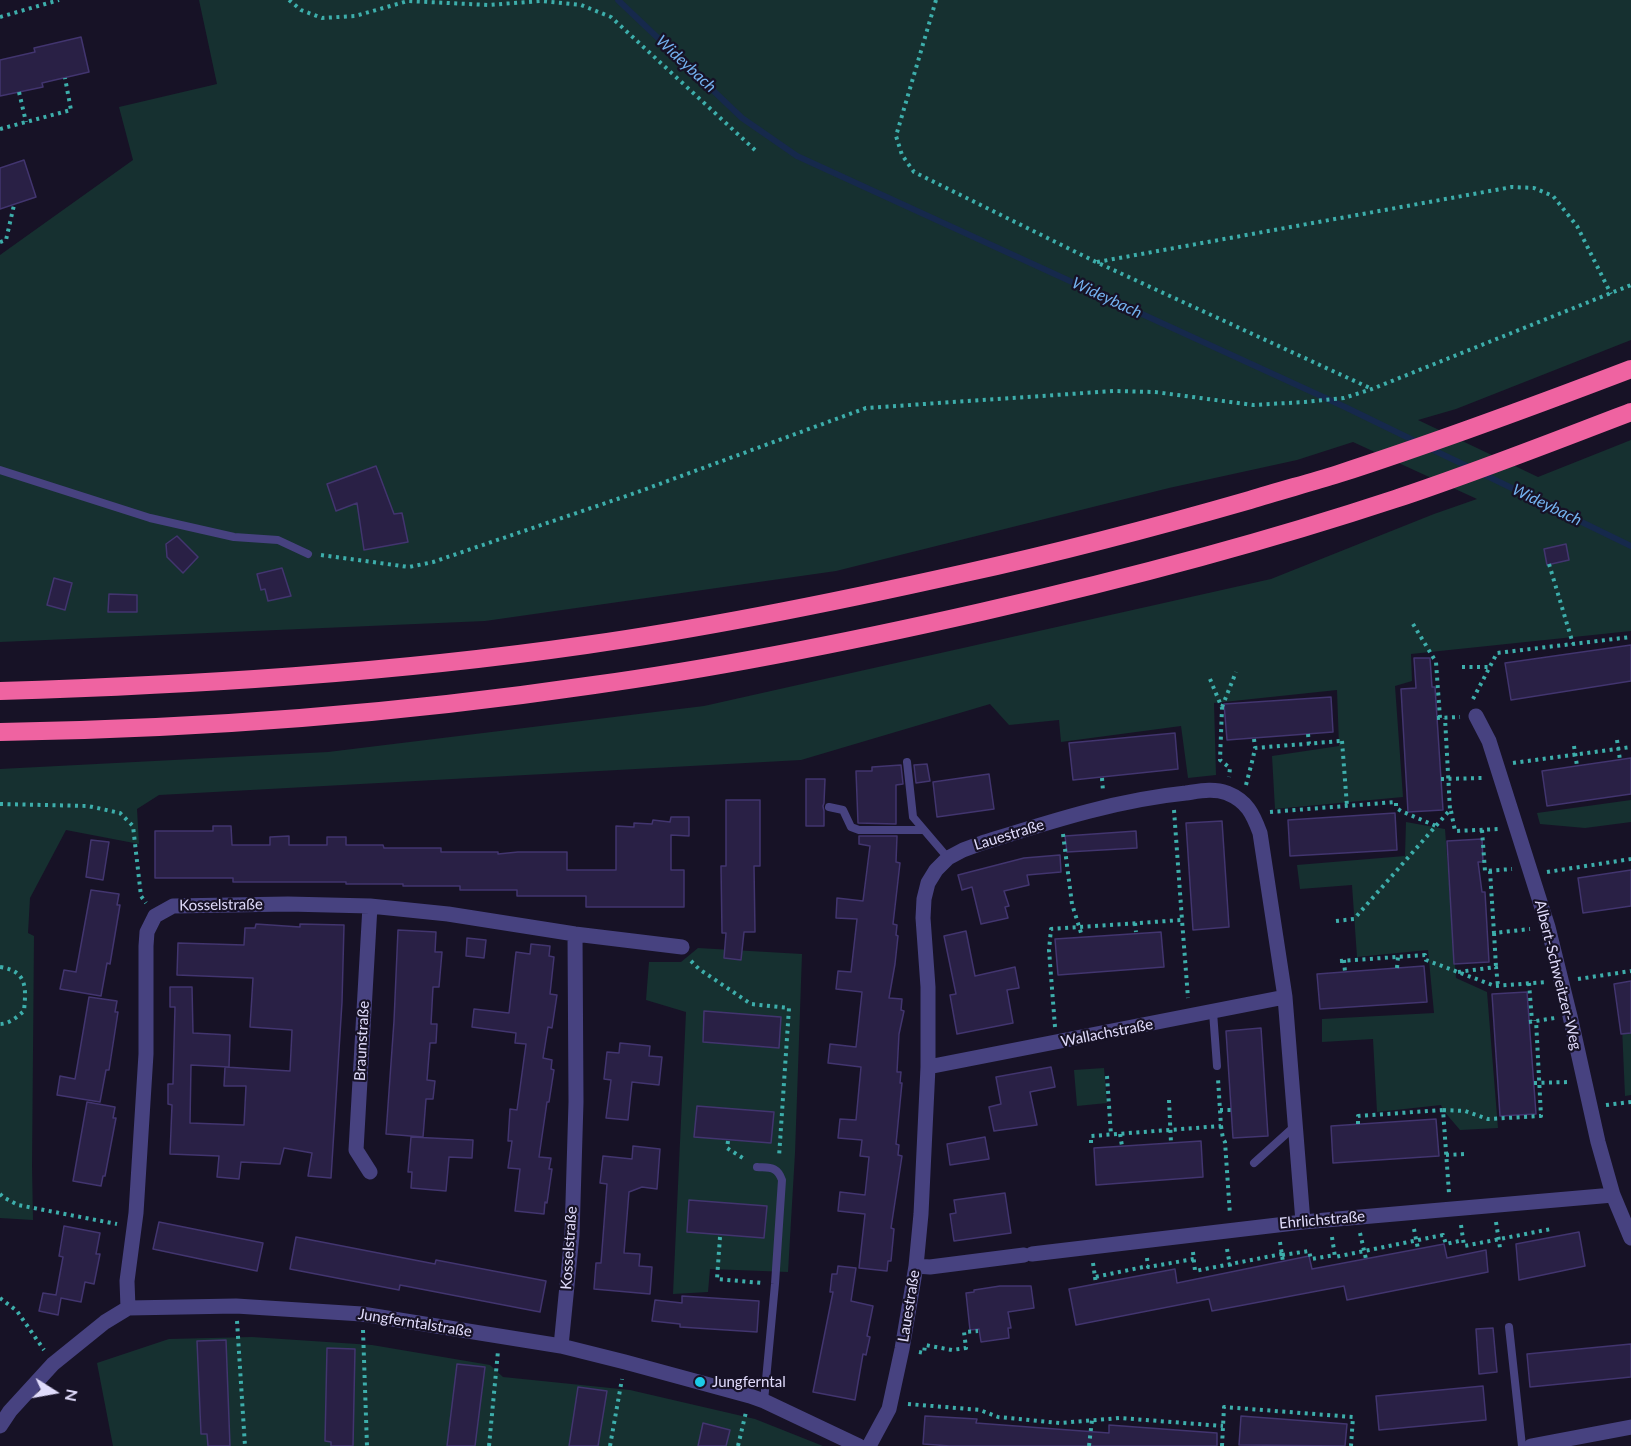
<!DOCTYPE html>
<meta charset="utf-8">
<style>
body{margin:0}
#map{position:relative;width:1631px;height:1446px;overflow:hidden;background:#171226;font-family:Lato,sans-serif}
canvas{display:block}
.north{position:absolute;left:24px;top:1362px;width:60px;height:60px;-webkit-text-stroke:4px #171226;paint-order:stroke;rotate:101deg;font-size:16px;font-weight:700;line-height:24px;text-align:center;color:#e0dbfb}
.north::after{content:'';display:block;margin:auto;width:21px;height:27px;background:#e0dbfb;clip-path:polygon(50% 0,100% 100%,50% 72%,0 100%)}
</style>
<div id="map">
<canvas width="1631" height="1446"></canvas>
<div class="north">N</div>
</div>
<script>
const ctx = document.querySelector('canvas').getContext('2d');
ctx.lineJoin = 'round';
function paint(path, color) { ctx.fillStyle = color; ctx.fill(path, 'evenodd'); }
function strokePath(path, color, width, dash) { ctx.strokeStyle = color; ctx.lineWidth = width; ctx.lineCap = dash ? 'butt' : 'round'; ctx.setLineDash(dash || []); ctx.stroke(path); }
function label(font, color, halo, rows, align = 'center') {
  ctx.font = font + ' Lato,sans-serif'; ctx.lineWidth = 4.5; ctx.setLineDash([]); ctx.textBaseline = 'middle'; ctx.strokeStyle = halo; ctx.fillStyle = color; for (const [text, x, y, turn = 0] of rows) {
    ctx.save(); ctx.translate(x, y); ctx.rotate((+turn || 0) * Math.PI / 180); ctx.textAlign = isNaN(turn) ? turn : align; if (halo) ctx.strokeText(text, 0, 0); ctx.fillText(text, 0, 0); ctx.restore();
  }
}
paint(new Path2D(`
 M199,0H1631V340L1456,409L1418,420L1538,477L1631,440V631L1411,654L1412,681L1395,686L1403,797L1275,809L1272,756L1339,746L1337,690L1214,703L1216,775L1188,778L1181,726L1061,742L1059,720L1009,725L990,704L801,760L159,795L137,809L139,844L66,830L30,898L28,933L34,936L32,1166L33,1220L0,1218V769L328,752L704,706L1271,579L1434,514L1477,499L1353,442L1297,460L1169,488L836,571L485,621L0,642V255L133,160L119,107L217,84Z
 M1631,800V822L1585,828L1540,824L1537,813Z
 M1406,822L1445,829L1456,978L1487,992L1498,1128L1460,1130L1443,1110L1441,1105L1377,1112L1373,1039L1322,1042V1019L1434,1013L1428,950L1357,957L1352,885L1300,889L1297,865L1405,856Z
 M698,948L802,954L795,1153L788,1272L710,1269L708,1292L673,1294L686,1012L646,1000L649,962H681Z
 M1631,1025V1095L1625,1096L1622,1027Z
 M1104,1068L1107,1103L1077,1106L1074,1070Z
 M252,1337L372,1345L490,1365L503,1377L630,1390L755,1419L823,1446H113L97,1363L169,1339Z`), '#163030');
strokePath(new Path2D(`
 M618,0L742,118L797,156L1345,407L1419,443
 M1429,448L1471,468
 M1483,474L1631,546`), '#16294c', 6);
const building = new Path2D(`
 M81,37L89,72L42,83L43,87L0,96V60L35,52L34,48Z
 M24,160L36,197L0,209V168Z
 M376,466L394,514L402,513L408,542L364,550L357,503L336,511L327,484Z
 M177,536L198,557L183,573L167,557L166,544Z
 M1566,544L1569,560L1547,565L1544,549Z
 M282,568L291,596L268,601L265,589L261,590L257,574Z
 M54,578L72,583L65,610L47,605Z
 M109,594L137,595V612H108Z
 M1631,645V681L1511,700L1505,663Z
 M1414,658H1430L1432,687H1435L1443,810L1408,812L1401,689L1416,688Z
 M1331,697L1333,732L1227,740L1224,704Z
 M1175,733L1178,769L1073,780L1069,743Z
 M1631,758V794L1547,806L1542,771Z
 M927,764L930,781L916,783L914,765Z
 M901,765L903,784L896,785V824L858,823L856,771H872V767Z
 M989,774L994,809L937,817L933,782Z
 M806,779H825L824,803L823,806L824,811V826H806Z
 M726,800H760V866H754L755,932H744L741,960L724,958L726,933H722L721,866H726Z
 M1395,813L1397,850L1290,856L1288,820Z
 M671,817H689V836L671,835V870H684V907H586V896H517V890H460V886H403V884H346V882H233V878H155V831H213V826H231L232,845H270V837L289,836V845H327V837H346V845H383L384,848H441V852H498V854L518,852H567V870H616V826L634,827V823L652,824L653,820L670,822Z
 M1222,821L1229,927L1193,930L1186,823Z
 M1136,831L1137,848L1067,852L1065,836Z
 M859,836H897L896,862L900,863L893,924L897,925L896,935L898,936L895,964L889,998L902,999L901,1010L904,1011L899,1034L897,1072H901L900,1083H902L896,1144L899,1145L898,1155L902,1156L891,1228L894,1229L891,1261H888L887,1271L859,1268L865,1214L838,1211L840,1192L865,1195L869,1157L860,1156L862,1140L838,1138L840,1119L856,1120L861,1067L828,1063L830,1044L856,1047L862,992L836,989L838,971L851,972L857,919L836,918L837,898L863,901L870,846L859,844Z
 M1482,839L1483,862H1478L1482,892H1485L1489,962L1454,964L1447,841Z
 M91,840L109,842L103,880L86,877Z
 M1060,855L1061,872L1027,875L1029,885L1004,891L1009,906L1005,907L1008,918L981,924L972,887L962,890L958,875L1024,858Z
 M1631,870V906L1583,913L1578,878Z
 M91,890L119,894L117,905H120L110,964L107,963L101,996L60,989L64,970L76,972Z
 M256,924L300,927V924L344,925L342,1002L331,1178L308,1176L312,1153L284,1148L280,1164L241,1162L239,1179L217,1177L219,1156L170,1154L172,1105L168,1104V1084H173L175,1007H170V987H192L193,1033L230,1035L229,1067L191,1065L190,1123L244,1125L246,1086H224L225,1067L290,1071L292,1030L250,1027L253,978L177,975L178,943L244,945L245,928H255Z
 M398,930L436,932L435,952H442L439,987H433L431,1024H437L436,1043H430L427,1080L435,1081L433,1099H426L423,1137L386,1134L394,1021Z
 M966,931L975,976L1015,967L1019,988L1007,990L1013,1023L957,1034L950,995L956,994L944,936Z
 M1161,932L1164,967L1058,975L1055,939Z
 M467,938L486,940L484,958L466,956Z
 M531,944L550,946L549,956L554,957L550,994L557,995L552,1028L548,1027L543,1058L552,1060L551,1069L554,1070L549,1102H547L539,1157L551,1158L549,1169H552L547,1203L545,1202L544,1214L515,1211L520,1169L508,1168L512,1141H508L510,1109L517,1110L526,1044L515,1043L516,1033L472,1027L474,1009L509,1013L516,952L530,954Z
 M1424,966L1427,1002L1320,1009L1317,974Z
 M1631,981V1033L1621,1034L1614,984Z
 M1527,992L1536,1114L1500,1116L1492,994Z
 M89,997L117,1001L115,1012H118L109,1070H106L100,1102L57,1095L60,1076L75,1079Z
 M704,1011L781,1017L779,1048L703,1042Z
 M1261,1028L1268,1136L1233,1138L1226,1031Z
 M620,1043L650,1046L649,1056L662,1057L659,1085L632,1082L628,1120L606,1118L611,1080L604,1079L607,1052L619,1053Z
 M1051,1067L1055,1087L1030,1092L1037,1125L994,1131L989,1107L1001,1104L996,1077Z
 M87,1102L115,1107L113,1118H116L105,1176H103L101,1186L73,1181Z
 M697,1106L774,1112L771,1143L694,1137Z
 M1436,1119L1439,1156L1333,1163L1331,1126Z
 M411,1137L473,1140L472,1158L449,1157L446,1191L411,1188L412,1172H408Z
 M985,1137L989,1159L950,1165L947,1144Z
 M1201,1141L1203,1177L1096,1185L1094,1148Z
 M633,1146L660,1149L657,1189L642,1187L629,1192L624,1253L640,1254L639,1266L652,1267L650,1294L594,1289L596,1263H601L607,1184L600,1183L603,1156L632,1159Z
 M1005,1193L1011,1233L954,1241L950,1214L956,1213L954,1200Z
 M689,1200L767,1206L764,1238L687,1232Z
 M159,1222L263,1243L257,1271L153,1249Z
 M64,1226L100,1233L96,1254H100L94,1284L85,1282L81,1302L61,1298L58,1315L39,1311L43,1293L56,1295L63,1257L59,1256Z
 M1579,1232L1585,1266L1519,1280L1516,1244Z
 M296,1237L435,1264L436,1260L546,1281L540,1312L400,1285L399,1290L290,1269Z
 M1444,1244L1447,1258L1486,1250L1488,1272L1347,1300L1344,1286L1212,1311L1209,1299L1076,1325L1069,1289L1175,1269L1177,1283L1309,1256L1312,1269Z
 M838,1266L856,1268L851,1301L873,1306L867,1336L870,1337L866,1355L863,1354L855,1400L813,1392L833,1292H830L832,1274H837Z
 M1000,1286H1031L1034,1308L1008,1312L1011,1328H1008L1009,1338L981,1342L979,1329L970,1330L966,1293L974,1292V1290Z
 M682,1296L759,1301L757,1332L680,1327V1324L652,1321L655,1300L682,1303Z
 M1493,1328L1497,1372L1479,1374L1476,1329Z
 M226,1340L230,1446H208L207,1434H201L197,1341Z
 M1631,1344V1377L1530,1387L1527,1354Z
 M327,1348L355,1349L353,1446H331V1442L325,1441Z
 M457,1364L485,1367L475,1446H447Z
 M1483,1386L1486,1420L1379,1430L1376,1396Z
 M578,1387L607,1391L598,1446H569Z
 M925,1416L977,1419L976,1423L1109,1433V1425L1217,1433V1446H950L923,1444Z
 M1241,1416L1347,1424L1345,1446L1239,1445Z
 M703,1423L730,1430L726,1446H698Z`);
paint(building, '#292045');
strokePath(building, '#42356f', 1.5);
strokePath(new Path2D(`
 M289,0L301,10L322,18L355,16L408,1L488,5L541,1L581,5L611,17L755,150
 M936,0L896,136L902,155L914,172L1096,262L1372,389
 M0,17L59,0
 M19,92L26,122
 M0,129L71,110L65,78
 M0,242L6,240L14,205
 M1097,262L1512,187L1534,188L1553,196L1577,226L1611,294
 M321,555L409,567L433,562L635,493L866,408L1114,391L1155,392L1253,405L1305,402L1344,398L1372,389L1631,285
 M1549,564L1573,644
 M1413,624L1436,662L1440,718
 M1462,667H1490
 M1210,679L1222,708L1220,760L1230,768L1229,777
 M1473,699L1497,653L1631,637
 M1222,707L1236,672
 M1437,718L1460,717
 M1308,734L1309,744
 M1254,739L1255,748
 M1617,740L1620,760
 M1342,741L1347,806
 M1574,746L1577,766
 M1513,763L1631,747
 M1102,778L1103,791
 M1441,779L1482,778
 M1246,785L1253,758L1255,748L1341,741
 M0,804L88,806L120,813L133,826L141,896L146,903
 M1174,810L1182,920
 M1451,811L1455,831L1499,829
 M1270,812L1396,802V808L1401,811L1436,826
 M1482,830L1485,871L1512,869
 M1063,834L1072,904L1082,936
 M1490,871L1494,933L1530,929
 M1547,872L1631,859
 M1336,921L1354,919L1450,810L1445,718
 M1135,923L1136,932
 M1494,933L1496,967
 M1344,960L1345,972
 M691,961L699,969L751,1004L789,1008L779,1157
 M1340,961L1425,955L1426,960L1495,986L1546,982
 M0,967C28,971 26,989 24,1011C17,1017 9,1024 0,1024
 M1397,968L1398,957
 M1458,972L1496,967L1498,986
 M1578,979L1631,971
 M1529,983L1532,1021
 M1529,1022L1555,1018
 M1055,1027L1049,950L1051,929L1182,920L1188,998
 M1107,1076L1111,1135
 M1534,1083L1569,1082
 M1169,1100L1171,1143
 M1606,1105L1631,1102
 M1220,1110H1231
 M1443,1110L1465,1111L1488,1119L1541,1116L1536,1020
 M1358,1124V1116L1443,1110L1449,1193
 M1221,1126L1223,1139L1225,1142L1230,1215
 M1120,1134L1122,1146
 M728,1141L727,1148L746,1160
 M1091,1143V1136L1221,1126L1218,1079
 M1446,1155L1466,1154
 M0,1194L3,1197L18,1205L117,1224
 M1496,1222L1500,1248
 M1461,1225L1464,1246L1551,1229
 M1414,1229L1418,1249
 M1360,1233L1366,1259
 M720,1237L717,1279L762,1283
 M1332,1237L1335,1257L1443,1235L1446,1244L1463,1240
 M1280,1242L1283,1262
 M1227,1249L1231,1271
 M1193,1252L1195,1271L1282,1254
 M1282,1255L1309,1251L1311,1259L1335,1255
 M1147,1258L1148,1267L1194,1259
 M1093,1263L1095,1277L1148,1266
 M1095,1277L1096,1284
 M0,1298L17,1311L44,1350
 M237,1321L245,1446
 M363,1330L367,1446
 M919,1352L924,1353L925,1345L952,1350L966,1348L964,1332L978,1331
 M908,1404L980,1410L998,1417L1060,1423L1120,1418L1223,1426
 M489,1446L498,1351
 M610,1446L622,1379
 M738,1446L746,1412
 M1089,1446L1092,1420
 M1222,1446L1224,1407L1353,1417L1351,1446`), '#3daeab', 4, [3, 4.5]);
strokePath(new Path2D(`
 M0,470L150,518L234,537L278,540L308,554
 M907,762L913,817L948,858
 M829,807L843,810L851,827L859,830H923
 M1213,1012L1217,1066
 M1254,1163L1295,1126
 M757,1167C770,1168 777,1166 782,1180L775,1284L764,1401
 M1509,1327L1522,1446`), '#474280', 8);
strokePath(new Path2D(`
 M1476,716L1489,741L1548,927L1570,1016L1598,1142L1613,1195L1631,1238
 M370,906L356,1150L370,1172
 M928,1067L1285,997
 M1032,1254L1303,1222L1613,1195
 M916,1266L930,1267L1024,1255
 M128,1308L127,1281L136,1213L146,1054V946L147,932L155,916L173,906L288,904L370,906L448,914L575,934L682,947
 M561,1346L572,1235L576,1102L575,934
 M0,1426L10,1411L53,1364L105,1322L128,1308L236,1306L362,1314L561,1346L625,1362L750,1396L764,1401L859,1446
 M869,1446L889,1409L902,1349L916,1266L921,1214L928,1067V987L923,918L924,899L928,883L936,870L948,858L963,850L982,843C1049,822 1116,800 1186,793C1200,791 1213,788 1227,793C1247,801 1253,814 1260,833L1285,997L1303,1222
 M1531,1446L1631,1427`), '#474280', 15);
strokePath(new Path2D(`
 M0,691C196,685 391,673 586,645C713,627 840,601 965,573C1061,552 1156,527 1250,500C1279,491 1309,483 1338,474C1437,442 1534,406 1631,369
 M0,732C198,729 397,714 594,685C724,667 853,641 981,612C1121,580 1259,544 1395,499C1474,473 1552,442 1631,412`), '#ef63a1', 18);
for (const [x, y, r, color] of [
 [700,1382,6,"#1ccbe7"]
]) { const dot = new Path2D(); dot.arc(x, y, r, 0, 2 * Math.PI); ctx.fillStyle = color; ctx.fill(dot); strokePath(dot, '#171226', 2); }
label('15px', '#e0dbfb', '#171226', [
 ["Lauestraße",1009,835,-17],
 ["Kosselstraße",221,905,-1],
 ["Albert-Schweitzer-Weg",1558,975,76],
 ["Wallachstraße",1107,1033,-11],
 ["Braunstraße",362,1041,-87],
 ["Ehrlichstraße",1322,1220,-5],
 ["Kosselstraße",569,1248,-86],
 ["Lauestraße",909,1306,-81],
 ["Jungferntalstraße",415,1323,9]
]);
label('15px', '#e0dbfb', '#171226', [
 ["Jungferntal",712,1382]
], 'left');
label('italic 16px', '#74b2f0', '#171226', [
 ["Wideybach",686,64,43],
 ["Wideybach",1107,298,25],
 ["Wideybach",1547,505,26]
]);
</script>
